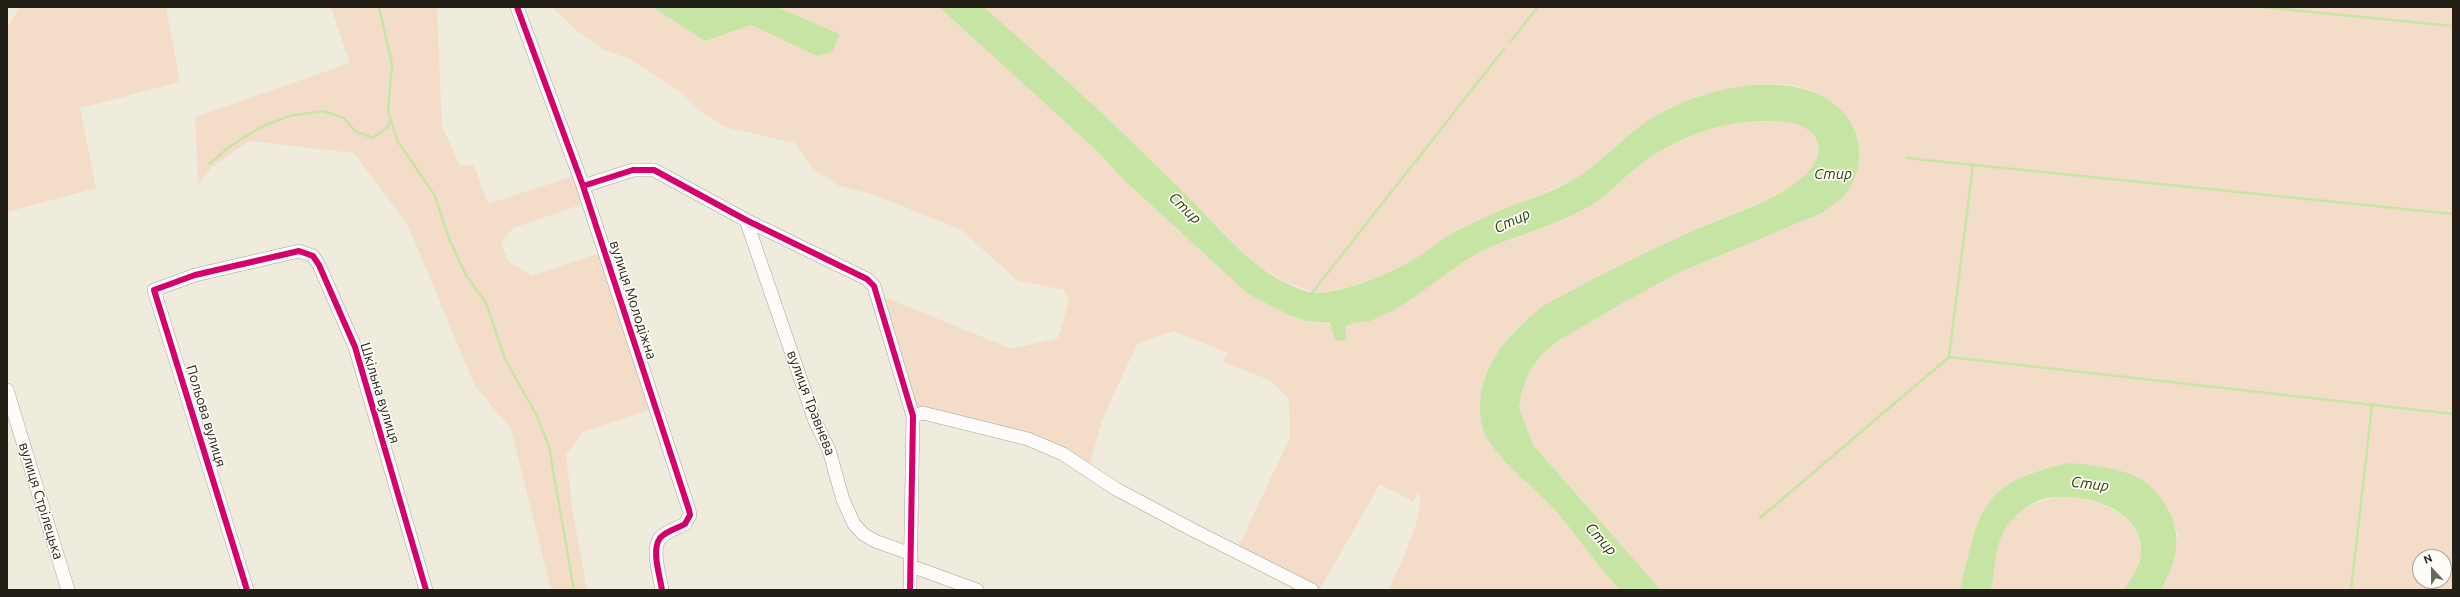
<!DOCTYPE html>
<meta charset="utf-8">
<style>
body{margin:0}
#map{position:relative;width:2460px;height:597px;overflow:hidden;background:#efebdd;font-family:Ubuntu,sans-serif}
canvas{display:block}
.frame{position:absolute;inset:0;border:8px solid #211f16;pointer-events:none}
.north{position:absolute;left:2412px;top:549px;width:40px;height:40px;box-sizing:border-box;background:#fefcf7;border:1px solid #a6a49d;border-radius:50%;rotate:338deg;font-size:11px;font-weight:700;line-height:16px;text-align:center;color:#211f16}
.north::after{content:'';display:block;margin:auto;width:14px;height:18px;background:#69665c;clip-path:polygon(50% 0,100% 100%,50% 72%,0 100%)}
</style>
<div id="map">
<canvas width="2460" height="597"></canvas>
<div class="frame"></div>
<div class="north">N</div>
</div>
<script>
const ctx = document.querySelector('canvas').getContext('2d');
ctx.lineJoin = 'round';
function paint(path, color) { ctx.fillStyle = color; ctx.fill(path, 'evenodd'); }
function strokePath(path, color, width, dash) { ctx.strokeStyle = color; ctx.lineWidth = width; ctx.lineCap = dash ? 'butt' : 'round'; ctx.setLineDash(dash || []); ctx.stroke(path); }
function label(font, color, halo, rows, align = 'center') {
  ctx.font = font + ' Ubuntu,sans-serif'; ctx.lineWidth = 3.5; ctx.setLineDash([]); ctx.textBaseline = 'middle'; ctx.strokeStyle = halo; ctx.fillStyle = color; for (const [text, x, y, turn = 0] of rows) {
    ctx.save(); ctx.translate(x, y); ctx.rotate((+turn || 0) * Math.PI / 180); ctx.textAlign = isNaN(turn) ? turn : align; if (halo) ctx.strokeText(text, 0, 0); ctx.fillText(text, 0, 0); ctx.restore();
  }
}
paint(new Path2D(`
 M20,7H166L180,82L80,108L96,188L7,212V27Z
 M331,7H437L442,126L460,166L474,165L488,204L573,176L583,204L513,228L501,243L508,261L532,276L600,253L652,409L583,432L566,454L572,507L587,590H551L511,429L475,386L407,223L354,153L249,141L212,167L198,184L195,117L350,63Z
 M552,7H652L705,41L751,25L817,56L840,34L777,7H939L1096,150L1124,180L1248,294L1289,315L1306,321L1345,327L1351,323L1370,321C1406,298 1442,271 1481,252C1514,236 1550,228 1582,211C1605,198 1621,179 1641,164C1682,133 1733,118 1784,122C1795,123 1811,127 1816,138C1824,153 1814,168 1803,178C1773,203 1724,216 1689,232C1641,254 1593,279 1546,304L1528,318L1509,337L1484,377L1487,438L1502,457L1555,510L1621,590H1389C1397,571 1428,510 1418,493L1413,502L1380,484L1320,589L1239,546L1290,437L1289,399L1270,380L1223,362L1227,353L1174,331L1137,344L1103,418L1089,467L995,426L915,406L881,296L1012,349L1058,338L1069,301L1064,290L1017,280L960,229L875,195L839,186L812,168L795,143L725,127L700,111L682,93L630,59L604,50L577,31Z
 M984,7H2453V590H2161L2167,580L2178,534L2167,506L2136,476L2100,466L2069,463L2026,474L1971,544L1960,590H1661L1533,445L1519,407L1522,391L1529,372L1541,355L1578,327L1678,273L1822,213L1836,104L1808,89L1786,84H1767L1745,86L1716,93L1670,108L1643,124L1597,165L1574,179L1454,233L1418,257L1391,272L1352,286L1318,293L1287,283L1262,268L1238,248L1122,132ZM2420,557H2444V581H2420Z
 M2068,496C2099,502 2143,513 2141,554C2141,566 2130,580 2124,590H1991C1995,573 1994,554 2000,538C2010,509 2041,499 2068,496Z`), '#f3ddc8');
paint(new Path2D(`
 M652,7H777L840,34L832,52L817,56L751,25L705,41Z
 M939,7H984C1031,49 1079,91 1125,135C1148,158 1172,181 1195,204C1228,238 1261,278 1308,292C1319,295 1331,291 1342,289C1368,282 1394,272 1416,258C1429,250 1441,240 1454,232C1465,227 1475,222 1486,217C1515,203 1548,195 1576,178C1601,163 1620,141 1643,124C1691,90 1790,64 1838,107C1860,127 1866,159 1851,186C1844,198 1833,205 1822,213L1678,273L1619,305L1558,341L1541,355L1529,372L1522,391L1519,407L1533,445L1661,590H1621C1596,566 1578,536 1555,510C1533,486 1506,467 1488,440C1482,431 1480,418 1480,408C1480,363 1513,329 1546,304C1593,279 1641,254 1690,232C1725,216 1774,203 1803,177C1830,153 1821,126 1785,122C1734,117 1684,133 1642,163C1621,179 1605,199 1581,211C1549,228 1513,236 1480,252C1449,268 1424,293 1394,310C1386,313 1378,318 1370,321C1361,323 1353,321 1345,327L1347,340L1336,341L1330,323L1306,321L1289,315L1248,294L1124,180L1096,150Z
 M2069,463C2089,464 2119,468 2137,477C2146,481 2153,489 2160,497C2184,528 2179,558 2161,590H2124C2130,580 2140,567 2141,555C2146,508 2081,492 2047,498C2032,501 2016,514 2007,526C1994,544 1996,569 1991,590H1960C1980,510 1979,482 2069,463Z`), '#c6e5a4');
strokePath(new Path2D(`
 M379,7L392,65L388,111L397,140L435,196L450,241L466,275L486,303L505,359L537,416L549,447L574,590
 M2261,7L2453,26
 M1510,42L1538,7
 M1906,158L2453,214
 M209,164L232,145L261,127L289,116L323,111L344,118L355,131L373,138L387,128L391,120
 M1311,294L1504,49
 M1949,357L2453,414
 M1760,518L1949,357L1973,165
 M2351,590L2372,406`), '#c6e5a4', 2.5);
const minor = new Path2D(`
 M517,7L583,186L689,510L690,515L685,524C678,528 666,531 660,538C651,550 660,576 662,590
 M583,186L633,170H654L746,220L867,279L874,286L913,416L910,590
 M746,220L815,421L829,450L843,500L854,524L863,534L875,541L911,554
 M7,390L68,590
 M913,416L923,413L1028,439L1063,454L1116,489L1193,530L1312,590
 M911,566L977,590
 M247,590L154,290L195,275L299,251L313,256L319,265L355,347L426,590`);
strokePath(minor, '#a6a398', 14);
strokePath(minor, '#fdfcfa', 13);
strokePath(new Path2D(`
 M517,7L583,186L689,510L690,515L685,524C678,528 666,531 660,538C651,550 660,576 662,590
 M583,186L633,170H654L746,220L867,279L874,286L913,416L910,590
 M247,590L154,290L195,275L299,251L313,256L319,265L355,347L426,590`), '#d6006c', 6);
label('14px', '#211f16', '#fefcf7', [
 ["вулиця Молодіжна",633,300,72],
 ["Шкільна вулиця",380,393,73],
 ["вулиця Травнева",811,403,69],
 ["Польова вулиця",206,416,73],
 ["вулиця Стрілецька",41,501,73]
]);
label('italic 15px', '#254001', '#fefcf7', [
 ["Стир",1833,174],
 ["Стир",1185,208,44],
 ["Стир",1512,221,-25],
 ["Стир",2090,484,7],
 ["Стир",1601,539,48]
]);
</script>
